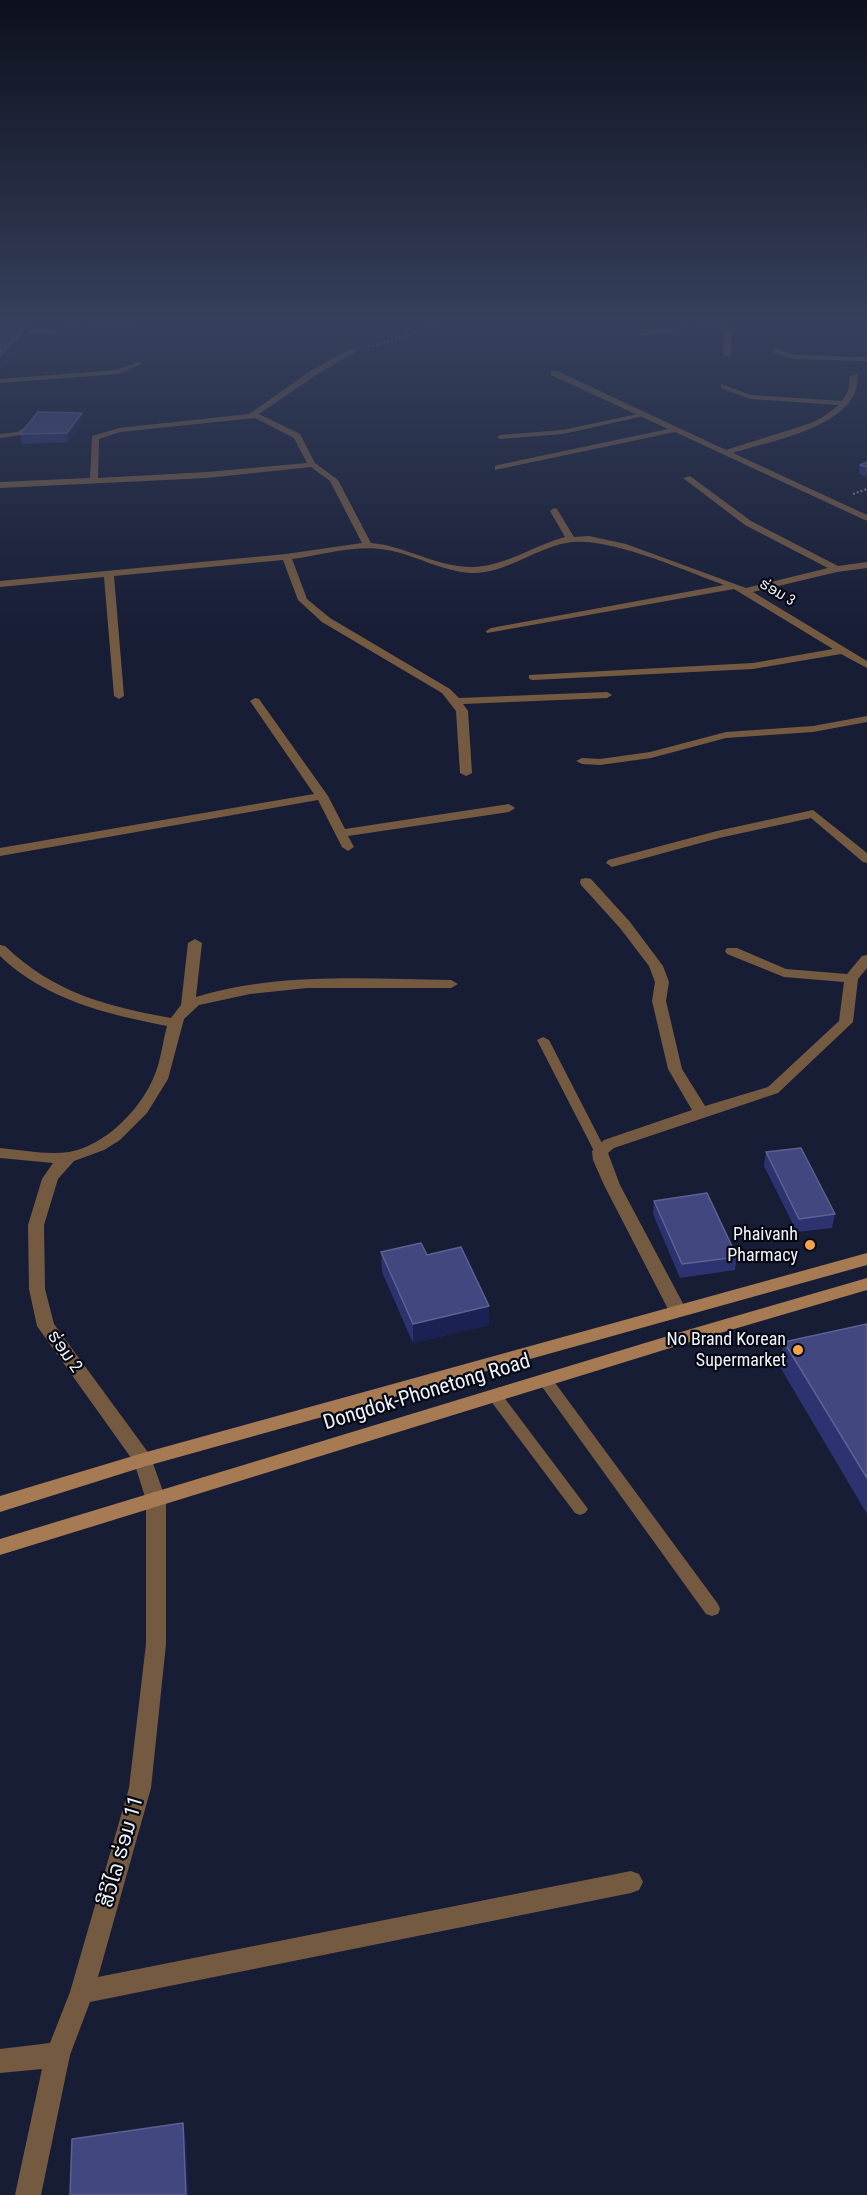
<!DOCTYPE html>
<meta charset="utf-8">
<style>
body{margin:0}
canvas{display:block;background:#171d35}
</style>
<canvas width="867" height="2195"></canvas>
<script>
const ctx = document.querySelector('canvas').getContext('2d');
ctx.lineJoin = 'round';
function strokePath(path, color, width, dash) { ctx.strokeStyle = color; ctx.lineWidth = width; ctx.lineCap = dash ? 'butt' : 'round'; ctx.setLineDash(dash || []); ctx.stroke(path); }
function paint(path, color) { ctx.fillStyle = color; ctx.fill(path, 'evenodd'); }
function label(font, color, halo, rows, align = 'center') {
  ctx.font = font + ' "Roboto Condensed","Noto Sans Lao",sans-serif'; ctx.lineWidth = 4.5; ctx.setLineDash([]); ctx.textBaseline = 'middle'; ctx.strokeStyle = halo; ctx.fillStyle = color; for (const [text, x, y, turn = 0] of rows) {
    ctx.save(); ctx.translate(x, y); ctx.rotate((+turn || 0) * Math.PI / 180); ctx.textAlign = isNaN(turn) ? turn : align; if (halo) ctx.strokeText(text, 0, 0); ctx.fillText(text, 0, 0); ctx.restore();
  }
}
strokePath(new Path2D(`
 M368,347L439,325
 M853,494L867,489`), '#868a9b', 2, [2, 2]);
paint(new Path2D(`
 M138,362L143,363L118,374L0,383V379L117,370Z
 M642,413L644,414V416L563,434L500,439L497,437L500,435L563,430Z
 M28,426L33,427L21,435L0,438V434L17,432Z
 M543,1037L549,1040L606,1151L604,1154H596L594,1151L537,1040Z
 M545,1375L550,1376L718,1604L720,1609L718,1614L712,1616L706,1614L540,1384L538,1380L540,1376Z
 M495,1391L500,1392L585,1505L588,1509L585,1513L580,1515L575,1513L490,1400L488,1396L490,1392Z`), '#755a42');
paint(new Path2D(`
 M104,325H134L0,337V333Z
 M704,325H727L732,334L730,357L723,355L724,334L721,327L636,336L632,334Z
 M775,348L795,355L867,357V361L794,359L772,352Z
 M350,349L357,351L318,374L259,414L300,434L315,463L338,480L371,543C406,546 438,568 474,567C505,566 535,545 565,537L550,511L554,508L557,509L574,537L589,536L626,544L746,588L828,568L745,525L683,478L690,476L751,521L838,566L867,562V568L837,572L753,592L867,661V668L841,654L753,669L533,680L529,679V675L753,663L833,649L734,589L487,633L486,631L491,628L724,585C684,571 607,535 566,543C534,549 505,574 471,573C441,571 416,555 387,550C357,544 322,555 292,559L307,599L330,618L450,689L459,698L607,692L612,695L607,698L463,704L468,711L472,773L466,776L460,773L456,711L442,693L322,622L298,600L283,560L114,576L124,696L119,699L114,696L104,577L0,587V581L286,554L362,543L330,481L311,467L207,478L0,488V482L90,478L92,436L119,428L249,414L312,370ZM255,418L294,438L307,463L207,472L98,478L99,439L120,432Z
 M551,371H557L726,450L811,423L823,417L839,405L750,399L721,388V384L751,395L842,401L848,391L850,376L857,374C864,426 768,441 733,453L867,515V521L675,432L495,470V466L498,465L668,429L551,375Z
 M255,698L259,699L328,796L345,829L509,804L515,808L509,812L348,836L354,847L348,851L342,847L318,800L0,856V848L314,794L250,701Z
 M867,716V722L813,732L726,738L651,758L600,765L582,764L576,761L582,758L600,759L650,752L726,732L813,726Z
 M813,810L867,853V863L863,862L811,818L719,838L612,867L606,863L608,860L717,831Z
 M586,878L591,879L630,922L663,966L669,982L666,1001L682,1069L705,1106L768,1087L839,1021L844,982L784,977L727,954L725,951L727,948H737L786,969L847,974L862,956L867,955V968L858,979L853,1022L778,1093L614,1148L608,1153L620,1185L687,1311L684,1315L678,1317L672,1315L669,1311L604,1185L593,1160L592,1151L604,1140L692,1110L668,1069L652,1001L655,982L649,966L620,928L581,885L580,882L581,879Z
 M195,939L202,943L196,997C278,972 367,979 451,980L458,984L451,988H307L250,994L199,1005L184,1019L168,1079L147,1113L120,1140L104,1150L74,1161L58,1179L44,1225L45,1289L54,1324L150,1455L166,1500V1644L151,1788L98,1977L631,1871L639,1874L643,1882L639,1890L631,1893L90,2002L70,2055L41,2195H15L42,2069L0,2073V2049L50,2043L70,1992L129,1788L146,1644V1500L134,1462L37,1326L29,1289L28,1225L42,1179L53,1163L0,1158V1148C22,1150 46,1155 69,1152C104,1146 139,1111 153,1079C161,1062 162,1044 167,1026C106,1014 46,1000 0,956V945L5,946C54,993 106,1006 171,1018L181,1005L188,943Z`), '#755a42');
paint(new Path2D(`
 M867,1253V1265L143,1467L0,1512V1496L143,1453Z
 M867,1278V1290L693,1341L0,1555V1539L691,1329Z`), '#a67b54');
paint(new Path2D(`
 M83,422L68,442L22,444L20,434Z
 M867,462V477L859,474L860,465Z
 M766,1152L835,1214L832,1228L797,1232L764,1166Z
 M654,1201L737,1257L735,1270L680,1278L653,1214Z
 M381,1252L427,1255L489,1325L413,1343L382,1272Z
 M867,1324V1514L780,1367L784,1342Z`), '#2d3270');
paint(new Path2D(`
 M27,327L29,339L0,371V356Z
 M82,413L83,422L68,442L67,433Z
 M489,1306V1325L413,1343V1324Z
 M183,2123L186,2139L189,2195H186Z`), '#1b2152');
const building = new Path2D(`
 M0,326L27,327L0,356Z
 M38,412L82,413L67,433L20,434Z
 M867,462V467L860,465Z
 M801,1148L835,1214L799,1219L766,1152Z
 M707,1193L737,1257L682,1264L654,1201Z
 M421,1243L427,1255L461,1247L489,1306L413,1324L381,1252Z
 M867,1324V1478L784,1342Z
 M183,2123L186,2195H70L72,2139Z`);
paint(building, '#42477f');
strokePath(building, '#5d6293', 1.5);
const sky = ctx.createLinearGradient(0, 0, 0, 632);
sky.addColorStop(0, '#0d101d');
sky.addColorStop(0.51, '#36405c');
sky.addColorStop(1, '#36405c00');
ctx.fillStyle = sky;
ctx.fillRect(0, 0, 867, 632);
for (const [x, y, r, color] of [
 [810,1245,6,"#f8a14b"],
 [798,1350,6,"#f8a14b"]
]) { const dot = new Path2D(); dot.arc(x, y, r, 0, 2 * Math.PI); ctx.fillStyle = color; ctx.fill(dot); strokePath(dot, '#060812', 2); }
label('15px', '#f0f3fd', '#060812', [
 ["ຮ່ອມ 3",777,593,31]
]);
label('18px', '#f0f3fd', '#060812', [
 ["Phaivanh",798,1235],
 ["Pharmacy",798,1256],
 ["No Brand Korean",786,1340],
 ["Supermarket",786,1361]
], 'right');
label('18px', '#f0f3fd', '#060812', [
 ["ຮ່ອມ 2",64,1352,55]
]);
label('21px', '#f0f3fd', '#060812', [
 ["Dongdok-Phonetong Road",427,1393,-17],
 ["ສີວິໄລ ຮ່ອມ 11",122,1852,-74]
]);
</script>
